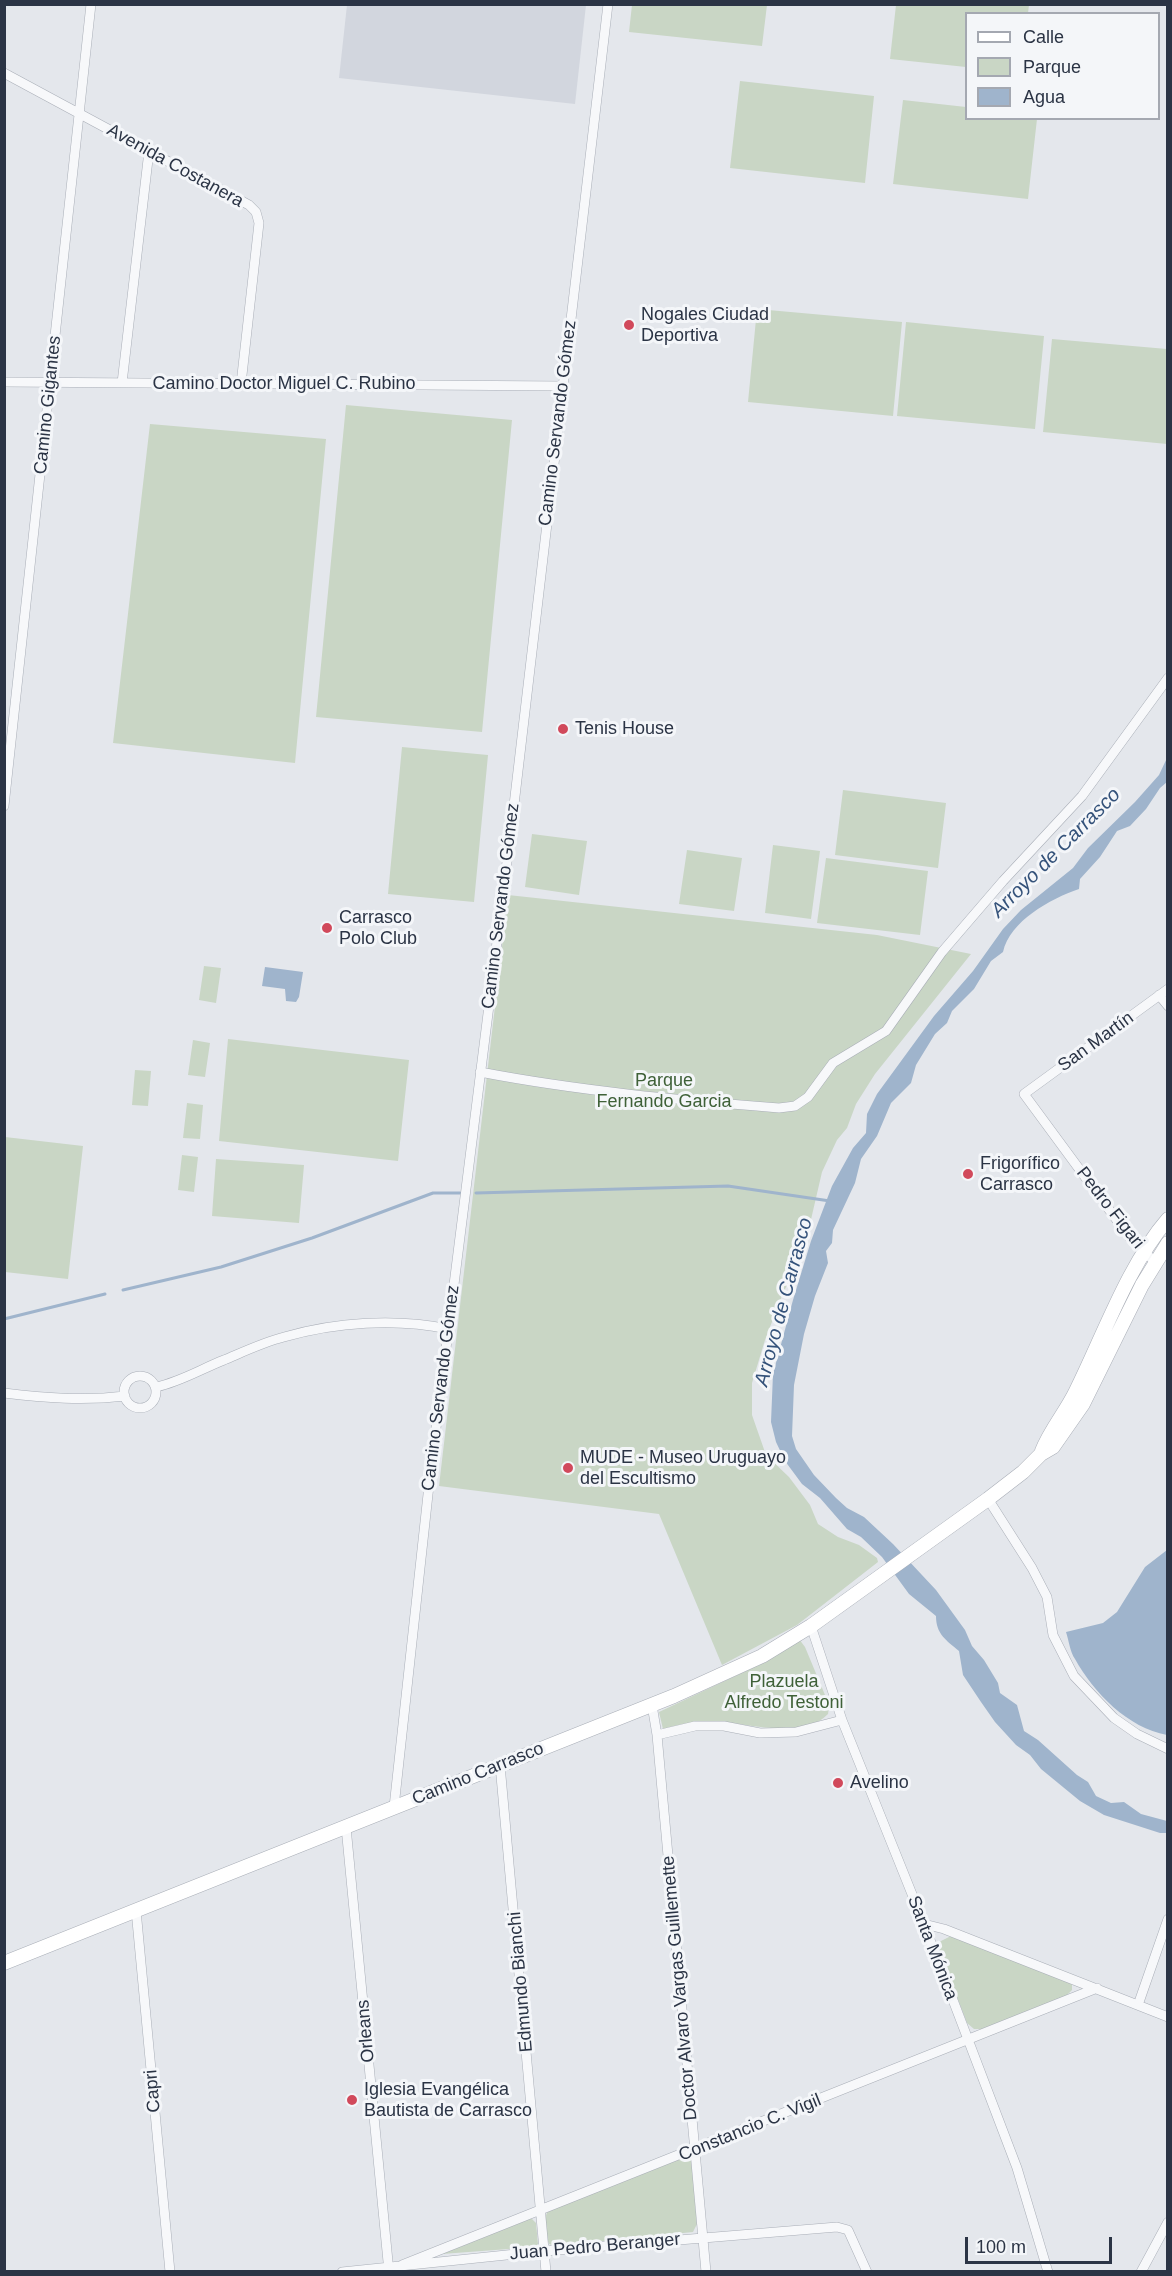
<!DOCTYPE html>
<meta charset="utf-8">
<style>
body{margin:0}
#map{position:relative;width:1172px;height:2276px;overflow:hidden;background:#e4e7ec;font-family:Arial,sans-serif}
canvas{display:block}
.frame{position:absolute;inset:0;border:6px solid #2b3445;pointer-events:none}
.legend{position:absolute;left:965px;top:12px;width:195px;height:108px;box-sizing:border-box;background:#f4f6f9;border:2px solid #a4a8b1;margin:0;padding:8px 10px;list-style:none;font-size:18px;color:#2b3445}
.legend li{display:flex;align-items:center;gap:12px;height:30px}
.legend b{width:30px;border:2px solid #a4a8b1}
.scale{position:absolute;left:965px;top:2237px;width:147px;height:27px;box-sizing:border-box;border:3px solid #2b3445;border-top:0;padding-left:8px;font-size:18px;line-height:21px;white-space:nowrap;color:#2b3445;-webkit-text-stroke:4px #f4f6f9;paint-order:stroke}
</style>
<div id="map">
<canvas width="1172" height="2276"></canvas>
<div class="frame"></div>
<ul class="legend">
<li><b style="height:8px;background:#fff"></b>Calle</li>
<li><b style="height:16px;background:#c9d6c5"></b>Parque</li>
<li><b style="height:16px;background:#9fb4cc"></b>Agua</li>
</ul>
<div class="scale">100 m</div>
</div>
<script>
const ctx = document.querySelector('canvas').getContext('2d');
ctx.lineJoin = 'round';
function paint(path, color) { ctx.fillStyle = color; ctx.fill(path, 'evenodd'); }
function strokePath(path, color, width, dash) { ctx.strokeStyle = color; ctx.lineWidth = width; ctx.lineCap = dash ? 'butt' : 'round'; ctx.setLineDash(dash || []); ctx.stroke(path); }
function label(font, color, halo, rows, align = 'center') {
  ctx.font = font + ' Arial,sans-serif'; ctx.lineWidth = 6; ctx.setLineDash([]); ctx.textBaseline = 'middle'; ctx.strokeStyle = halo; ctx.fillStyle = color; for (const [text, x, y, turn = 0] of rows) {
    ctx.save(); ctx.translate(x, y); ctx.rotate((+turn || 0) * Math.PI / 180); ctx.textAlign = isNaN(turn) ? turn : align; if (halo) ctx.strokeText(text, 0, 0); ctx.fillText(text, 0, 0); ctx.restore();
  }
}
paint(new Path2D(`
 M347,5H586L575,104L339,78Z`), '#d2d6de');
paint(new Path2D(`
 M632,5H767L762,46L629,32Z
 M896,5V4L1029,5L1028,13L966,14V67L890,59Z
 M740,81L874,96L865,183L730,168Z
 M903,100L966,107V118L1037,119L1028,199L893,184Z
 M757,309L902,322L893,416L748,402Z
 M906,322L1044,336L1035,429L897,416Z
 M1052,339L1167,349V444L1043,432Z
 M346,405L512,420L482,732L316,717Z
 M150,424L326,439L295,763L113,743Z
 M402,747L488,755L474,902L388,894Z
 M843,790L946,803L938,868L835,855Z
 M532,834L587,841L579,895L525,887Z
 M773,845L820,851L811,919L765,913Z
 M687,850L742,858L734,911L679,904Z
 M826,858L928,871L920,935L817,923Z
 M508,895L877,935L971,954L875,1074L856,1104L847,1128L837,1140L822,1172L803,1254L783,1293L765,1340L752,1383V1415L766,1455L789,1477L810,1505L818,1524L838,1537L859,1545L877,1558L878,1562L797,1625L722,1665L659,1514L439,1486Z
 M204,966L221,968L216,1003L199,1000Z
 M228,1039L409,1060L398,1161L219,1141Z
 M193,1040L210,1043L205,1077L188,1075Z
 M135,1070L151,1071L148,1106L132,1105Z
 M187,1103L203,1105L200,1139L183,1138Z
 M5,1137L83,1146L68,1279L5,1272Z
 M182,1155L198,1157L194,1192L178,1190Z
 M216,1159L304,1165L299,1223L212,1216Z
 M799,1639L805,1647L825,1695L829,1707L828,1714C802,1742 741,1721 709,1721C693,1721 678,1725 663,1729L659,1712L767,1661Z
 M951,1936L1070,1982L1072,1985V1990L1065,1997L985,2029H974L967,2023L939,1950V1942Z
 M682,2158H688L692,2162L697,2224L693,2232L555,2246L549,2244C545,2235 543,2218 548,2211Z
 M531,2218L536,2223L538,2244L535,2247L442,2254Z`), '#c9d6c5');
paint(new Path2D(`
 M1167,758V782L1160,788L1146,809L1130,826L1117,831L1100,857L1080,879L1079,889C1050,899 1010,921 1003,952L991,961L974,989L952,1011L947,1023L935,1034L916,1065L911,1083L891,1103L877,1136L861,1159L855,1183L833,1230L832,1243L826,1251L828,1263L815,1296L804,1334L794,1385L792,1436L796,1449L814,1475L836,1498L847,1508L864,1517L893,1544L936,1590L965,1630L972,1646L984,1660L998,1683L1000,1693L1017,1705L1024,1731L1038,1740L1077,1775L1088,1782L1096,1796L1111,1803L1124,1802L1141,1814L1167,1821V1833H1160L1104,1815L1080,1801L1041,1769L1030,1755L1016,1745L995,1722L981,1702L963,1675L959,1651C946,1640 936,1634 936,1616L909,1594L882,1557L861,1537L847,1529L820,1498L802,1484L785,1461L776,1442L771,1422L773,1374L793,1300L811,1241L832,1186L853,1148L866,1133L867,1114L877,1094L934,1016L973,971L1003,929L1021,910L1073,868L1088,848L1135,802L1159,775Z
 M265,967L303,972L299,997L296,1002L286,1001L285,989L262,986Z
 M1167,1550V1735C1128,1728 1094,1693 1075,1659C1070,1652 1069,1641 1066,1632L1103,1623L1117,1612L1145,1567Z`), '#9fb4cc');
strokePath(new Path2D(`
 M476,1193L728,1186L830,1201
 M123,1290L221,1267L312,1238L433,1193H460
 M4,1319L105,1294`), '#9fb4cc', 3);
const minor = new Path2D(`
 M4,73L249,205L256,212L259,223L241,384
 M4,382L563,386
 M122,383L149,151
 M4,806L91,4
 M1159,995L1168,1006
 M480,1072C579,1091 679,1100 779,1108L795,1106L808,1097L833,1063L886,1031L942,952L1003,881L1082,796L1168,678
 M1155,1262L1130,1238L1024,1094L1168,989
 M124 1392a16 16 0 1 1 32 0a16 16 0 1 1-32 0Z
 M156,1387C180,1382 201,1369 224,1360C243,1352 264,1342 284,1337C336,1322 396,1318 448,1329
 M4,1393C45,1398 84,1401 125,1396
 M988,1499L1032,1568L1047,1597L1053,1635L1074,1676L1114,1718L1137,1734L1168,1749
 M811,1626L842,1720L924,1924L1017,2168L1048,2272
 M652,1705L657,1735L706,2272
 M657,1735L695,1726H724L760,1733L796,1732L842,1720
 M500,1765L546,2272
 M394,1807L430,1476L512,822L608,4
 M346,1827L389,2272
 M136,1910L170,2272
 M924,1924L944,1929L1168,2017
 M1138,2005L1168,1919
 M402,2265L1097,1988
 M342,2272L545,2251L837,2227L848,2230L867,2272
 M1141,2272L1168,2222`);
const secondary = new Path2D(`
 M1042,1451C1050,1430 1066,1412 1076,1391C1103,1337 1128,1265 1168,1219
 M4,1963L674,1696L762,1656L811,1626L988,1499L1023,1472L1041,1454L1053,1447L1083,1404L1142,1285L1168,1243`);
strokePath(minor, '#a9aeb7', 10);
strokePath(secondary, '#a9aeb7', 15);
strokePath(minor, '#f7f8fa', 9);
strokePath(secondary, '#fff', 14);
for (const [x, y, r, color] of [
 [629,325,6,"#d1495b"],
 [563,729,6,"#d1495b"],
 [327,928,6,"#d1495b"],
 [968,1174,6,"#d1495b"],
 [568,1468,6,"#d1495b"],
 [838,1783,6,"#d1495b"],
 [352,2100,6,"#d1495b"]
]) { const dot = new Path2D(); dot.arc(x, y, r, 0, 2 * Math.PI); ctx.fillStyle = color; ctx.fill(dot); strokePath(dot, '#f4f6f9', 2); }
label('18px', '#2b3445', '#f4f6f9', [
 ["Avenida Costanera",175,166,29],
 ["Camino Doctor Miguel C. Rubino",284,384],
 ["Camino Gigantes",48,405,-84],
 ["Camino Servando Gómez",558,423,-83],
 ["Camino Servando Gómez",501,906,-83],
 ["San Martín",1096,1042,-36],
 ["Pedro Figari",1110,1208,52],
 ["Camino Servando Gómez",441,1388,-83],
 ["Camino Carrasco",478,1774,-22],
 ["Santa Mónica",932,1948,69],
 ["Edmundo Bianchi",521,1982,-95],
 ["Doctor Alvaro Vargas Guillemette",680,1988,-95],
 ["Orleans",366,2031,-95],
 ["Capri",153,2091,-95],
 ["Constancio C. Vigil",750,2128,-22],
 ["Juan Pedro Beranger",595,2247,-5]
]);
label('18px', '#2b3445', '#f4f6f9', [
 ["Nogales Ciudad",641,315],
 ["Deportiva",641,336],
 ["Tenis House",575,729],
 ["Carrasco",339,918],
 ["Polo Club",339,939],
 ["Frigorífico",980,1164],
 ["Carrasco",980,1185],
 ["MUDE - Museo Uruguayo",580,1458],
 ["del Escultismo",580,1479],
 ["Avelino",850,1783],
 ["Iglesia Evangélica",364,2090],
 ["Bautista de Carrasco",364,2111]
], 'left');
label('18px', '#3f6138', '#f4f6f9', [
 ["Parque",664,1081],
 ["Fernando Garcia",664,1102],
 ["Plazuela",784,1682],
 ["Alfredo Testoni",784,1703]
]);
label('italic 20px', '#34527a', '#f4f6f9', [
 ["Arroyo de Carrasco",1056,853,-45],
 ["Arroyo de Carrasco",784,1302,-75]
]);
</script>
